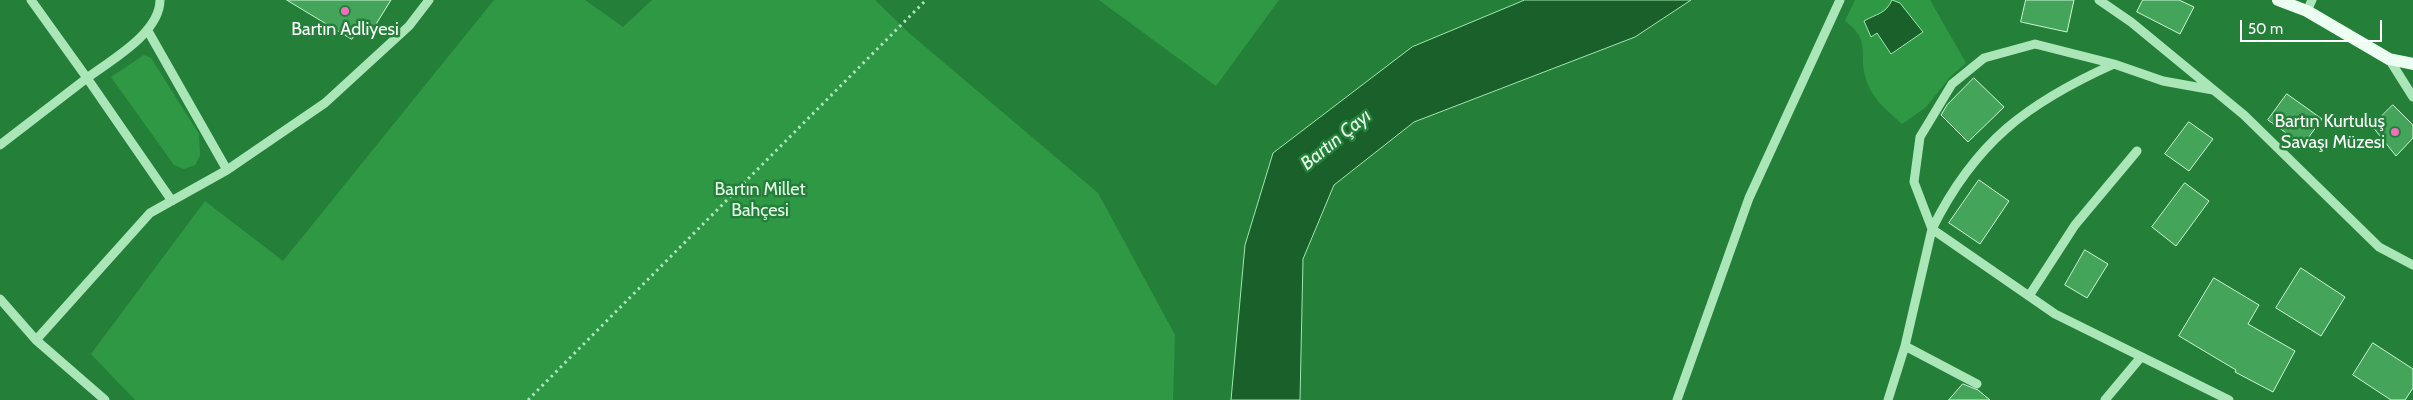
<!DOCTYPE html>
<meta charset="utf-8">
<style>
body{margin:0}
#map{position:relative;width:2413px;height:400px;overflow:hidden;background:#248039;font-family:Cabin,sans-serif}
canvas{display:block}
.scale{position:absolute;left:2240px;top:20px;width:142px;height:22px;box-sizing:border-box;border:2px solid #fff;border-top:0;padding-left:6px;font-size:15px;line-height:18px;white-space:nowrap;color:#fff;-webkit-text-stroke:4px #248039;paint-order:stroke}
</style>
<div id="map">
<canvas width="2413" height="400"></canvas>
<div class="scale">50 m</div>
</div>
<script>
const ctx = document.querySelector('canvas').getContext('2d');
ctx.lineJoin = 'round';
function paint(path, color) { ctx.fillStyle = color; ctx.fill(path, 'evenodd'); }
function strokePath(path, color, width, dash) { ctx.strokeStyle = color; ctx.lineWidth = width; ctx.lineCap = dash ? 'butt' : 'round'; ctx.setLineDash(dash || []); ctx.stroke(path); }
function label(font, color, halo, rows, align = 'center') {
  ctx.font = font + ' Cabin,sans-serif'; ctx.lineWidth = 5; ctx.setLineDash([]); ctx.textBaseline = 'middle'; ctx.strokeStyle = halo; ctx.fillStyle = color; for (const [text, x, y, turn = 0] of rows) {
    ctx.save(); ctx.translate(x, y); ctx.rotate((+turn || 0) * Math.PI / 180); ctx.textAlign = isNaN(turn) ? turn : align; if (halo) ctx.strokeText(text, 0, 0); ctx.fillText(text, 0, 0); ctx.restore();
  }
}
paint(new Path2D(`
 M494,0H585L623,27L652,0H875L909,33L1098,193L1175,335L1173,400H135L91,354L205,201L283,261Z
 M1099,0H1279L1216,86Z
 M1855,0H1930L1966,63L1951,76L1926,107L1902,124C1888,111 1872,99 1866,79C1858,55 1872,40 1845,21Z
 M144,55L151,58L199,134L200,156L195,165L184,169L174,165L111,77Z`), '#2f9845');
const water = new Path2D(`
 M1525,0H1691L1635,37L1414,122L1334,185L1303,259L1300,400H1231L1245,245L1273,153L1412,47Z
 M1892,0L1900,3L1923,32L1891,54L1877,33L1871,37L1864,21C1876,14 1886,14 1892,0Z`);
paint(water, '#19602a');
strokePath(water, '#9fe7ae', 1);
const building = new Path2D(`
 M287,0H391L373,29L362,23L352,39Z
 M2026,0H2074L2067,32L2021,22Z
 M2143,0H2179L2194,7L2180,34L2137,12Z
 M1974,78L2004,107L1968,142L1941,115L1947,105Z
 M2287,94L2322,119L2303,145L2268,120Z
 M2393,105L2413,125V138L2396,156L2372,126Z
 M2189,122L2213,139L2189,171L2165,154Z
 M1979,180L2009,201L1980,244L1949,223Z
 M2185,183L2209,201L2176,246L2152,227Z
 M2085,250L2108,264L2087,298L2065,285Z
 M2301,268L2345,297L2321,336L2276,308Z
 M2214,278L2259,305L2248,324L2295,351L2273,392L2235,372L2236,370L2179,336Z
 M2373,343L2413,369V388L2405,400H2391L2353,375Z
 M1963,384L1978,390L1990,400H1949Z`);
paint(building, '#44a55a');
strokePath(building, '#cef5d6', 1);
strokePath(new Path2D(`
 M528,400L926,0`), '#abe6b8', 3, [2.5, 4]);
strokePath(new Path2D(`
 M160,0C160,33 111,60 87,78L172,201
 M2099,0L2131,22L2244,115L2379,247L2413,265
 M2307,11L2312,0
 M148,31L227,170
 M2389,59L2413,97
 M2114,64C2027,103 1975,142 1932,229L2055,314L2229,400
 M0,145L87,78L31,0
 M2029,296L2075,225L2137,151
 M0,299L36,340L105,400
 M36,340L150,213L227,170L325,103L409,26L429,0
 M1905,346L1977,384
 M1677,400L1749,198L1840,0
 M1888,400L1905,346L1932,229L1914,182L1920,137L1952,84L1984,58L2035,44L2114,64L2163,81L2213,90
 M2105,400L2141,357`), '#abe6b8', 9);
strokePath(new Path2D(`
 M2278,0L2307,11L2389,59L2413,64`), '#ecfdf1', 12);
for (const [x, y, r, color] of [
 [345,11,5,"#f16fbf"],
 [2395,132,5,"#f16fbf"]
]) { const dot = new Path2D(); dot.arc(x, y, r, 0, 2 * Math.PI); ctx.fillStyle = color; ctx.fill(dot); strokePath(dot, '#248039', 2); }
label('18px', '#fff', '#248039', [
 ["Bartın Adliyesi",345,30],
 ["Bartın Kurtuluş",2385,122,"right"],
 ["Savaşı Müzesi",2385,143,"right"]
]);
label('18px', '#e4fae8', '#248039', [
 ["Bartın Millet",760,190],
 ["Bahçesi",760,211]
]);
label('italic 19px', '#e5f9ea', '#248039', [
 ["Bartın Çayı",1336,140,-39]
]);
</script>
